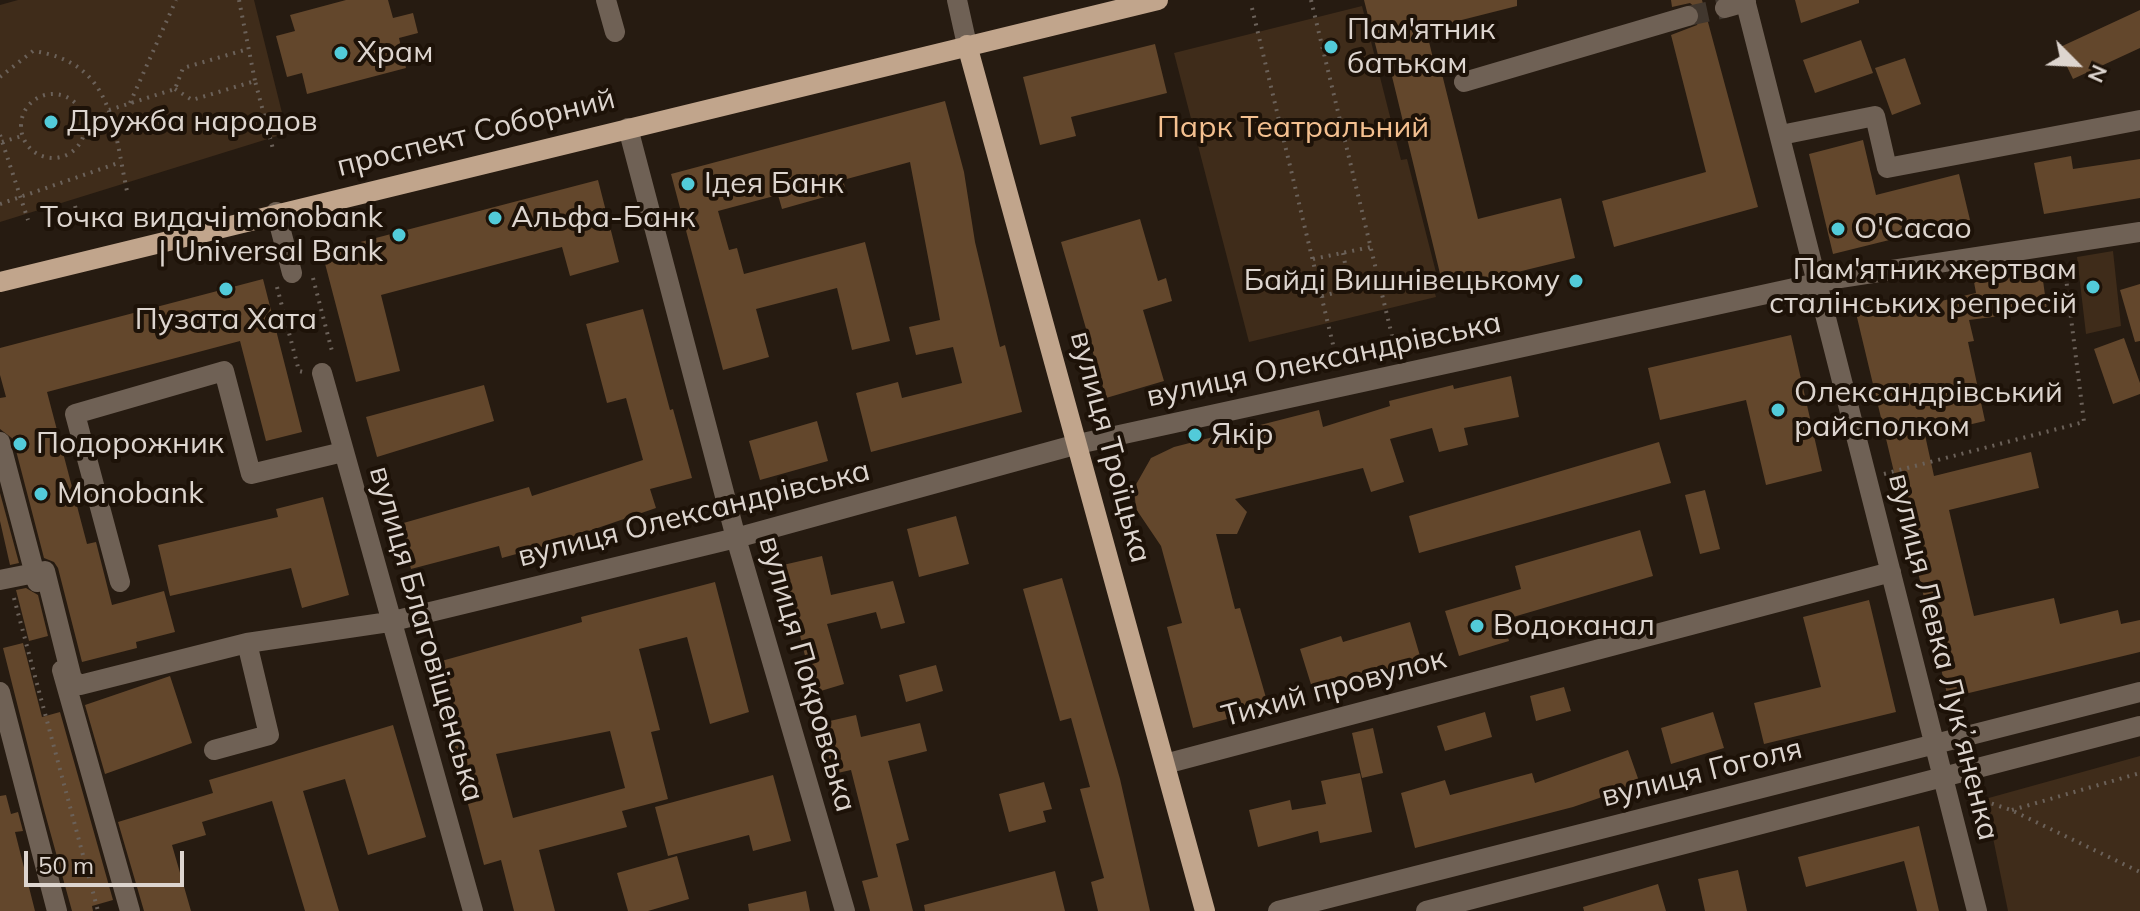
<!DOCTYPE html>
<meta charset="utf-8">
<style>
body{margin:0}
#map{position:relative;width:2140px;height:911px;overflow:hidden;background:#261b11;font-family:Mulish,sans-serif}
canvas{display:block}
.north{position:absolute;left:2036px;top:24px;width:80px;height:80px;-webkit-text-stroke:6px #1d1208;paint-order:stroke;rotate:114deg;font-size:22px;font-weight:700;line-height:32px;text-align:center;color:#ddd5cf}
.north::after{content:'';display:block;margin:auto;width:28px;height:36px;background:#ddd5cf;clip-path:polygon(50% 0,100% 100%,50% 72%,0 100%)}
.scale{position:absolute;left:24px;top:851px;width:160px;height:36px;box-sizing:border-box;border:4px solid #ddd5cf;border-top:0;padding-left:10px;font-size:24px;line-height:28px;white-space:nowrap;color:#ddd5cf;-webkit-text-stroke:6px #1d1208;paint-order:stroke}
</style>
<div id="map">
<canvas width="2140" height="911"></canvas>
<div class="north">N</div>
<div class="scale">50 m</div>
</div>
<script>
const ctx = document.querySelector('canvas').getContext('2d');
ctx.lineJoin = 'round';
function paint(path, color) { ctx.fillStyle = color; ctx.fill(path, 'evenodd'); }
function strokePath(path, color, width, dash) { ctx.strokeStyle = color; ctx.lineWidth = width; ctx.lineCap = dash ? 'butt' : 'round'; ctx.setLineDash(dash || []); ctx.stroke(path); }
function label(font, color, halo, rows, align = 'center') {
  ctx.font = font + ' Mulish,sans-serif'; ctx.lineWidth = 8; ctx.setLineDash([]); ctx.textBaseline = 'middle'; ctx.strokeStyle = halo; ctx.fillStyle = color; for (const [text, x, y, turn = 0] of rows) {
    ctx.save(); ctx.translate(x, y); ctx.rotate((+turn || 0) * Math.PI / 180); ctx.textAlign = isNaN(turn) ? turn : align; if (halo) ctx.strokeText(text, 0, 0); ctx.fillText(text, 0, 0); ctx.restore();
  }
}
paint(new Path2D(`
 M18,0H254L287,133L0,222V5Z
 M1362,6L1401,160L1407,159L1440,288L1434,290L1436,297L1249,342L1174,53Z
 M2113,251L2121,326L2086,334L2077,257Z
 M2140,756V911H2008L1985,799Z`), '#3f2c1a');
paint(new Path2D(`
 M346,0H388L393,18L413,13L418,33L399,38L406,68L307,94L302,73L287,77L276,36L295,31L290,15Z
 M1364,0H1517V6L1426,29L1436,71L1441,70L1478,219L1561,198L1575,258L1444,290L1388,60L1380,63Z
 M1671,0H1702L1758,207L1614,247L1602,201L1706,172L1671,35L1697,25L1701,13L1690,3L1672,7Z
 M1795,0H1859V3L1801,23Z
 M2140,10V48L2073,79L2058,48Z
 M1861,40L1873,73L1815,93L1803,60Z
 M1155,44L1167,93L1071,117L1076,136L1040,145L1023,77Z
 M1905,58L1921,104L1892,115L1875,68Z
 M945,101L964,172L975,242L1000,347L1005,345L1022,412L871,452L856,393L898,382L902,398L962,383L953,347L916,355L909,327L940,320L910,162L843,180L846,191L782,209L778,195L718,211L729,250L737,248L744,274L865,242L890,341L852,350L837,288L756,309L769,357L723,370L671,174Z
 M1863,140L1876,195L1959,174L1970,220L1833,254L1809,154Z
 M2071,156L2073,169L2140,159V198L2044,214L2034,163Z
 M598,180L619,262L570,276L562,247L381,295L400,371L356,382L322,252Z
 M1140,219L1158,281L1166,278L1172,301L1143,310L1164,381L1106,398L1061,242Z
 M2042,273L2047,310L1969,320L1974,341L1968,342L1985,421L1925,435L1934,476L2031,452L2039,488L1949,510L1974,616L2054,598L2060,624L2118,610L2121,624L2140,620V652L1948,698L1855,309L1895,300L1897,311L1976,293L1974,282Z
 M263,279L302,432L266,441L240,341L47,392L87,544L96,542L112,605L164,591L175,632L136,642L137,648L82,662L58,568L54,562L44,558L13,439L0,429V398L6,397L0,375V348Z
 M2140,284V341L2135,342L2120,290Z
 M643,309L670,410L673,409L692,478L650,489L656,508L545,546L502,558L499,546L411,569L400,524L529,487L532,496L643,460L626,398L607,403L586,324Z
 M1791,335L1822,471L1766,485L1746,400L1660,420L1648,368Z
 M2124,338L2140,383V394L2113,404L2094,349Z
 M1511,376L1519,417L1464,428L1468,445L1439,452L1432,428L1390,439L1404,482L1371,492L1363,468L1235,499L1247,512L1237,534H1216L1235,609L1240,608L1269,708L1193,728L1167,627L1182,623L1161,546L1136,509L1134,488L1151,458L1174,447L1319,410L1323,427L1390,406L1389,401L1453,385L1454,389Z
 M484,385L494,421L377,457L366,417Z
 M817,421L828,461L760,480L749,441Z
 M1659,442L1671,483L1419,553L1409,516Z
 M1705,490L1720,549L1700,554L1685,495Z
 M0,493L19,563L10,565L0,521Z
 M323,497L349,595L302,608L291,568L170,596L158,545L278,517L276,509Z
 M956,516L969,564L919,577L907,529Z
 M1640,530L1653,576L1503,620L1509,641L1459,656L1445,611L1521,589L1515,566Z
 M822,556L831,595L893,581L905,623L881,629L876,612L827,624L844,684L814,693L783,565Z
 M1062,578L1120,779L1150,911H1098L1091,882L1104,878L1080,789L1090,787L1071,718L1060,721L1023,589Z
 M715,582L749,712L710,724L687,637L639,649L660,730L651,732L668,799L622,811L627,827L539,850L555,911H514L501,860L484,865L446,721L442,722L427,665L582,622L581,617ZM610,731L625,788L513,818L496,754Z
 M26,588L38,595L48,636L29,641L16,590Z
 M1869,600L1896,712L1764,744L1754,703L1821,687L1803,617Z
 M1410,622L1423,666L1371,682L1369,676L1314,694L1300,649L1341,636L1343,642Z
 M23,643L42,717L60,712L113,900L92,906L93,911H72L43,806L3,648Z
 M936,665L943,691L906,702L899,675Z
 M170,676L192,743L105,774L85,705Z
 M1564,687L1571,711L1536,721L1530,696Z
 M1485,712L1492,737L1445,751L1437,726Z
 M1713,712L1724,748L1671,764L1661,728Z
 M856,715L861,737L920,723L927,751L888,761L909,840L896,844L913,911H870L862,881L878,877L851,770L833,774L821,723Z
 M393,725L426,837L368,855L345,779L303,791L339,911H305L272,801L202,822L206,835L172,845L191,911H144L118,822L213,793L209,780Z
 M1373,728L1383,773L1362,778L1352,733Z
 M1628,750L1640,784L1573,807L1415,848L1401,793L1445,780L1450,795L1532,773L1535,783Z
 M1360,773L1372,832L1320,843L1318,831L1258,847L1249,810L1290,800L1292,810L1326,804L1321,781Z
 M773,775L791,841L753,851L749,835L668,856L655,807Z
 M1044,782L1052,809L1043,811L1046,822L1009,832L999,794Z
 M6,795L11,814L18,812L23,831L15,832L35,911H0V796Z
 M1919,826L1939,911H1917L1904,861L1806,887L1798,857Z
 M677,856L689,899L648,911H628L617,873Z
 M1738,870L1747,911H1705L1698,879Z
 M1055,871L1065,911H925L924,905Z
 M1658,884L1666,911H1584L1583,907Z
 M806,891L810,911H749L748,904Z`), '#63472c');
strokePath(new Path2D(`
 M1688,16L1725,8`), '#41372e', 20, [20, 10]);
strokePath(new Path2D(`
 M239,0L255,81
 M1311,0L1394,344
 M1252,8L1336,357
 M0,77L33,51C113,62 113,126 127,191
 M175,89L192,100L255,81L273,149
 M21 126a32 32 0 1 1 64 0a32 32 0 1 1-64 0Z
 M130,103L176,0
 M109,110L175,89L183,68L248,49
 M0,135L28,220
 M2,142L22,136
 M0,204L121,162
 M75,206L82,228
 M1343,253L1350,289
 M1313,259L1371,247
 M313,278L333,355
 M277,287L299,371L303,372
 M1322,296L1378,282
 M1884,474L2084,422L2064,262
 M14,598L98,911
 M1969,796L2011,810L2140,872
 M2012,810L2140,773`), '#6b6159', 4, [2, 6]);
strokePath(new Path2D(`
 M606,0L615,32
 M957,0L967,45
 M1745,0L1977,911
 M1725,8L1746,2
 M1464,82L1688,16
 M628,128L736,538L845,911
 M1781,135L1875,116L1887,168L2140,120
 M276,212L292,273
 M322,373L473,911
 M0,442L37,582
 M0,580L45,571L72,679L80,685L247,643L389,622L736,538L1078,444L1840,278L2140,232
 M120,582L75,414L224,371L251,474L343,452
 M62,670L130,911
 M0,692L57,911
 M214,750L269,735L247,643
 M1165,764L1891,572
 M1278,911L2140,692
 M1426,911L2140,726`), '#6f6155', 20);
strokePath(new Path2D(`
 M967,45L1205,911
 M0,282L1158,0`), '#c1a58c', 20);
for (const [x, y, r, color] of [
 [1331,47,8,"#52cbd9"],
 [341,53,8,"#52cbd9"],
 [51,122,8,"#52cbd9"],
 [688,184,8,"#52cbd9"],
 [495,218,8,"#52cbd9"],
 [1838,229,8,"#52cbd9"],
 [399,235,8,"#52cbd9"],
 [1576,281,8,"#52cbd9"],
 [2093,287,8,"#52cbd9"],
 [226,289,8,"#52cbd9"],
 [1778,410,8,"#52cbd9"],
 [1195,435,8,"#52cbd9"],
 [20,444,8,"#52cbd9"],
 [41,494,8,"#52cbd9"],
 [1477,626,8,"#52cbd9"]
]) { const dot = new Path2D(); dot.arc(x, y, r, 0, 2 * Math.PI); ctx.fillStyle = color; ctx.fill(dot); strokePath(dot, '#1d1208', 3); }
label('30px', '#ddd5cf', '#1d1208', [
 ["Пам'ятник",1347,30],
 ["батькам",1347,64],
 ["Храм",357,53],
 ["Дружба народов",67,122],
 ["Ідея Банк",704,184],
 ["Точка видачі monobank",383,218,"right"],
 ["| Universal Bank",383,252,"right"],
 ["Альфа-Банк",511,218],
 ["O'Cacao",1854,229],
 ["Пам'ятник жертвам",2077,270,"right"],
 ["сталінських репресій",2077,304,"right"],
 ["Байді Вишнівецькому",1560,281,"right"],
 ["Пузата Хата",226,320,"center"],
 ["Олександрівський",1794,393],
 ["райсполком",1794,427],
 ["Якір",1211,435],
 ["Подорожник",36,444],
 ["Monobank",57,494],
 ["Водоканал",1493,626]
], 'left');
label('30px', '#f4c090', '#1d1208', [
 ["Парк Театральний",1293,128]
]);
label('30px', '#ddd5cf', '#1d1208', [
 ["проспект Соборний",476,133,-14],
 ["вулиця Олександрівська",1324,360,-12],
 ["вулиця Троїцька",1110,447,75],
 ["вулиця Олександрівська",694,514,-14],
 ["вулиця Благовіщенська",426,634,74],
 ["вулиця Левка Лукʼяненка",1943,657,76],
 ["вулиця Покровська",807,674,74],
 ["Тихий провулок",1334,688,-15],
 ["вулиця Гоголя",1702,773,-14]
]);
</script>
